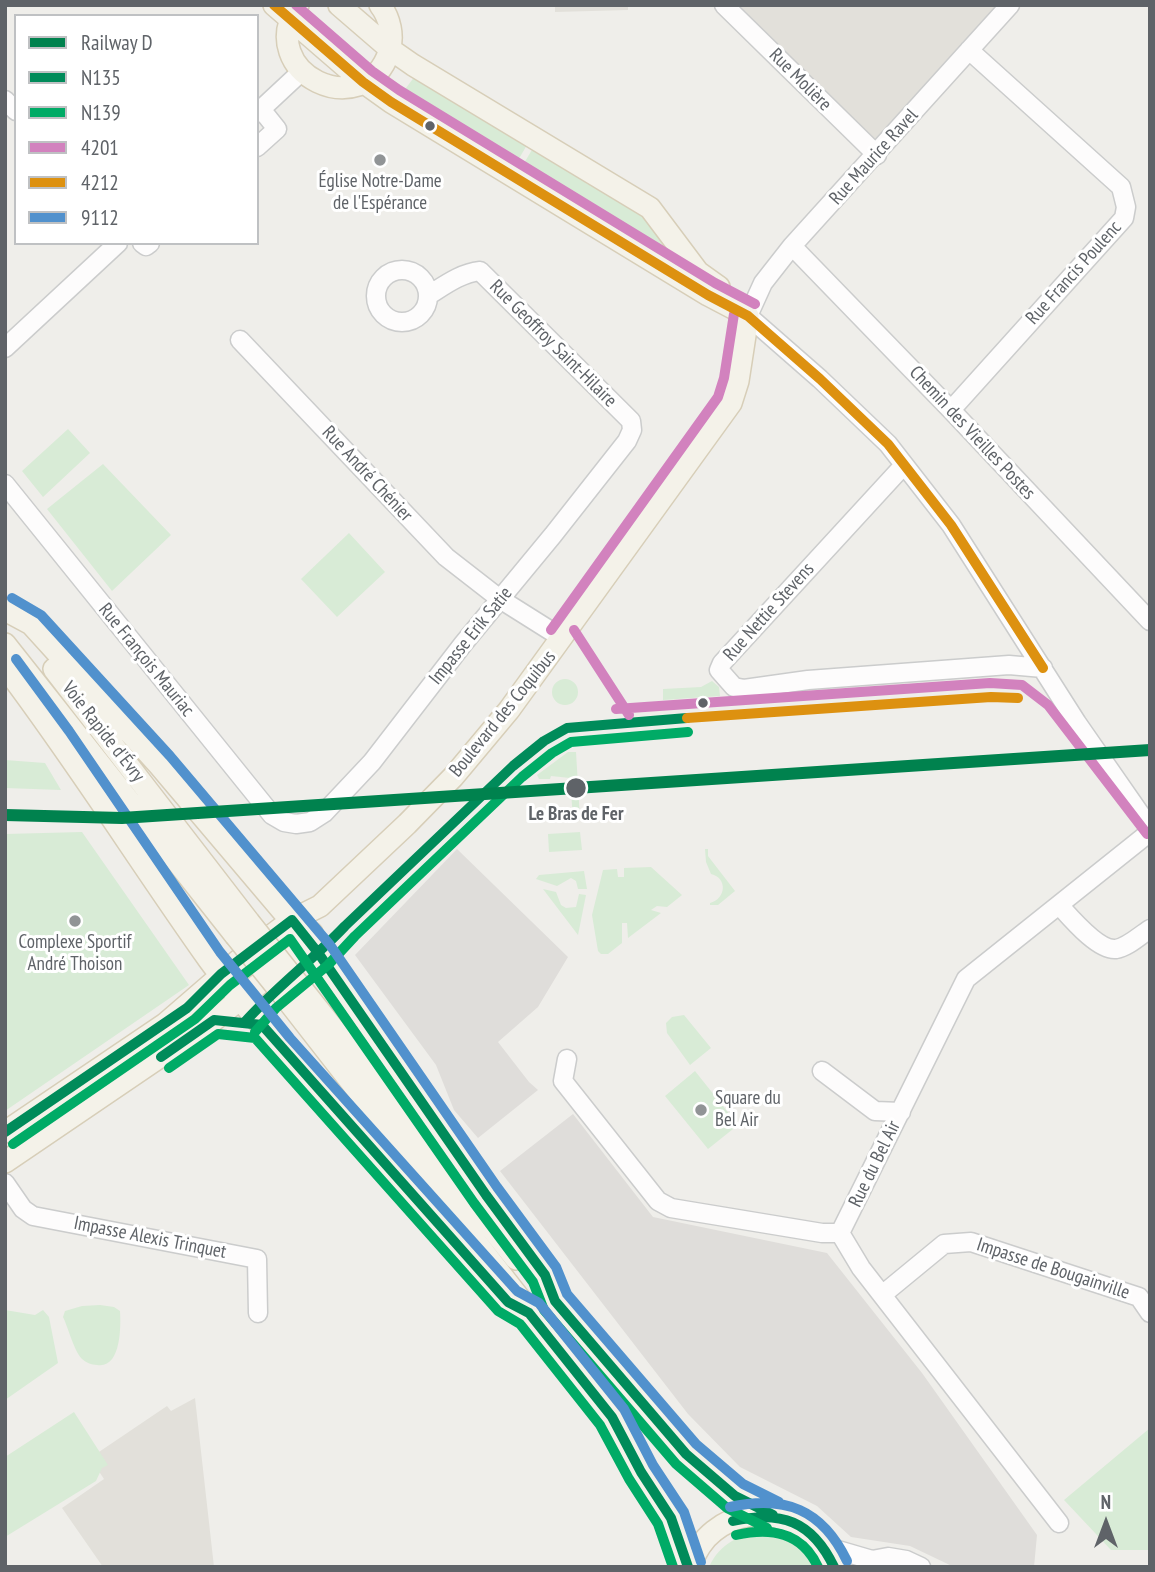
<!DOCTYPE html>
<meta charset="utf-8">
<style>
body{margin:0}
#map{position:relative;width:1155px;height:1572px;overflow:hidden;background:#efeeea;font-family:"PT Sans Narrow",sans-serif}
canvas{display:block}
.frame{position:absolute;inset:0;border:7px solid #5f6368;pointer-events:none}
.legend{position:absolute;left:14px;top:14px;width:245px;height:231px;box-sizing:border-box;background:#fff;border:2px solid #bfc1c3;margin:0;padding:9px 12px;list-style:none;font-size:21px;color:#5f6368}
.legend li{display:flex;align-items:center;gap:14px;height:35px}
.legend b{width:35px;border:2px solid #bfc1c3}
.north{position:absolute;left:1071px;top:1488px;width:70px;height:70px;-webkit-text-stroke:5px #fff;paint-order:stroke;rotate:0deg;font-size:19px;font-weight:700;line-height:28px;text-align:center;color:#5f6368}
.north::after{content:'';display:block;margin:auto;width:24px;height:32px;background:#5f6368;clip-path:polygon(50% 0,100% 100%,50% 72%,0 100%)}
</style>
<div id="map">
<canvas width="1155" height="1572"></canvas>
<div class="frame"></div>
<ul class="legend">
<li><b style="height:9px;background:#00824e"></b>Railway D</li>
<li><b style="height:9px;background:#008b5a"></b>N135</li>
<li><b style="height:9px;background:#00ab66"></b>N139</li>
<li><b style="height:9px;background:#d282be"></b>4201</li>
<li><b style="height:9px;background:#dd9110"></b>4212</li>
<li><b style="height:9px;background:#5191cd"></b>9112</li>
</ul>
<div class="north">N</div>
</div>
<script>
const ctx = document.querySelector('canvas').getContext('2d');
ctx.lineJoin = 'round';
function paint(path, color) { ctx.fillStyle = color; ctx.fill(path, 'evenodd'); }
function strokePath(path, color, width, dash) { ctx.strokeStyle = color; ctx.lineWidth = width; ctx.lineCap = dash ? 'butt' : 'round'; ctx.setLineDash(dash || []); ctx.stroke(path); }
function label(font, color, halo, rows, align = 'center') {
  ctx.font = font + ' "PT Sans Narrow",sans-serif'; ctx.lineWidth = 6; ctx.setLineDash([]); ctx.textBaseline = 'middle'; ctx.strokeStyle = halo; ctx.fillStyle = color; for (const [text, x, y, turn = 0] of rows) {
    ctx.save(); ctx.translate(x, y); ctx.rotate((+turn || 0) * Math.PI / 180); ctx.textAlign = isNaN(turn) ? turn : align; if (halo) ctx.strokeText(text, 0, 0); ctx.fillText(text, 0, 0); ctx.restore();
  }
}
paint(new Path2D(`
 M457,849L568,957L538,1007L498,1042L529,1082L538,1090L478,1138L454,1110L436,1065L355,955Z
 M573,1114L653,1217L827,1253L922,1373L1037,1535L1034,1567H954L910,1546L851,1537L817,1506L740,1467L688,1414L500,1171Z`), '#dfddda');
paint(new Path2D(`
 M555,5H628V10L555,12Z
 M739,5H999L873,143Z
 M195,1398L214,1567H103L62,1508L104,1479L90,1458L167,1406L171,1411Z`), '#e2e0da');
paint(new Path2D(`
 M415,76L527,145L514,167L400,96Z
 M533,148L651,220L690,272L520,170Z
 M68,429L90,453L43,497L22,471Z
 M103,464L171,535L112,591L47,509Z
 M349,533L385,572L337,617L301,579Z
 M552 692a13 13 0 1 1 26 0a13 13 0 1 1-26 0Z
 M712,681L719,687L720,696L663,700V689L701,687Z
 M568,752H576L580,819H573L570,778L551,776L550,779H539L537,775Z
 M5,760L45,763L61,790L5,788Z
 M82,832L189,985L5,1111V834Z
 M580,832L582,850L549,852L548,834Z
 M705,849H708V856L735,891L718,905H710V903C726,899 728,878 711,874L706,862Z
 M651,867L682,895L667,907L657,906L651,910L661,913L628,938L627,923H622V943L608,954H601L598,951L592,915L603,870L617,869L618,877H624V868Z
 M584,871L587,889H578L576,881L571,878L557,886L536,879L539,875Z
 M543,889L556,892L561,905L566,908L576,907L579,894L586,895L578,935Z
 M684,1015L711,1048L690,1065L667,1033L666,1023L672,1017Z
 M695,1071L738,1125L708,1149L665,1096Z
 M100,1305L114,1307L120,1311C121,1327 121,1369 97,1365C92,1365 85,1362 82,1359C74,1351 68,1327 63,1317L65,1311L82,1306Z
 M5,1310L35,1315L43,1310L49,1317L58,1363L5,1400Z
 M74,1412L108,1465L102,1468L96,1481L5,1537V1457Z
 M1150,1428V1550H1111L1064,1500Z
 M765,1532C788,1536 805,1546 816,1567H709C720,1543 740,1534 765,1532Z`), '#d8ebd6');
const minor = new Path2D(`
 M724,5L877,155
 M1010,5L792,246L763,283L748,316L820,379L888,444L951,525L1077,723L1150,828
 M5,100L16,111
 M257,113L301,72
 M257,147L277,129L261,109
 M142,243L146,246L150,243
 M792,246L951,410L1150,621
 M376 296a26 26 0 1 1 52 0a26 26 0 1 1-52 0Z
 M240,340L446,557L500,599L562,638
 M5,348L118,243
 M951,410L1124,218L1126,207L1121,187L969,50
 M904,465L722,663L719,670L734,687L744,689L808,680L1009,665L1043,668
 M5,484L272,815L284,822L296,824L310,822L324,813L372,762L463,644L553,535L627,441L632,430L631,421L480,271C461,273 445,285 429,295
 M1059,905C1070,917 1098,951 1116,949C1128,947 1139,936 1150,929
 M567,1059L563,1081L658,1201L671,1208L822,1233H840
 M822,1071L875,1111L901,1112
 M5,1183L23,1209L33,1216L257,1259L258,1313
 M882,1295L944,1244L971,1242L1139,1297L1150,1313
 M1059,1523L861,1268L840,1233L966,979L1150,832
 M824,1546L872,1560L888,1557L906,1560L921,1567`);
const major = new Path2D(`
 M274,5L363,82L391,102L708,295L748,316
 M298,5C253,74 365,125 389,52C394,36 390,18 380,5
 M339,5L390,49L413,65L650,208L698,272L719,287
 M5,610L31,624L159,765L319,954L486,1195L545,1275L555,1301
 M5,644L235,935
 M5,667C77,762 140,863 209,960C231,990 256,1018 279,1047L508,1302L529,1313
 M54,669L249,922
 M302,989L516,1259
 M288,1001L612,1417L641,1472L671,1518L688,1567
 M5,1132L165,1024L239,960L292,920L320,906L407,824L453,777L509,710L731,403L738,381L748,316
 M5,1162L214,1020L309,944L312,933
 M545,1290L686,1454L735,1496L773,1515
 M689,1567C696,1553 701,1541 714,1531C756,1498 815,1519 834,1567`);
strokePath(minor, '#cbcccc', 21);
strokePath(major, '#d7ceb8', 24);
strokePath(minor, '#fdfcfc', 18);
strokePath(major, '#f4f2e9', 21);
const majorBridge = new Path2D(`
 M249,922L302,989
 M235,935L288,1001`);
strokePath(majorBridge, '#d7ceb8', 24, []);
strokePath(majorBridge, '#f4f2e9', 21);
strokePath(new Path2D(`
 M244,1023C275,988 313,960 345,926L513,766L544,741L567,728L687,718
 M161,1057L214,1020L262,1025L508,1302L529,1313L612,1417L641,1472L671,1518L688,1567
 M5,1132L187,1008L221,974L292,920L319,954L486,1195L545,1275L555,1301L686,1454L735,1496L773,1515
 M733,1521C781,1510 812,1521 834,1567`), '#008b5a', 10);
strokePath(new Path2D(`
 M255,1032L276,1008L328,965L355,936L522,777L552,753L571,742L688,732
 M169,1068L218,1034L255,1038L498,1311L520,1324L600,1425L629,1479L658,1524L673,1567
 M13,1144L195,1019L230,985L290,939L474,1203L533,1282L544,1310L676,1464L727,1508L767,1528
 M736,1535C771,1527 802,1532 818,1567`), '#00ab66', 10);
strokePath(new Path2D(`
 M296,5L372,71L399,90L715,283L755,304
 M551,630L718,397L724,378L734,314
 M574,630L629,715
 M616,709L990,683L1022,685L1048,705L1147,834`), '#d282be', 10);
strokePath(new Path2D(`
 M274,5L363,82L391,102L708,295L748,316L820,379L888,444L951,525L1043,668
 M687,718L991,697L1018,698`), '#dd9110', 10);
strokePath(new Path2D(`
 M12,598L41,615L170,756L330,945L497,1187L556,1267L567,1294L696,1444L743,1484L779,1502
 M16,659L69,731L220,952L290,1038L517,1291L539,1303L624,1409L653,1465L684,1512L701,1562
 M730,1507C785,1495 822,1509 847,1561`), '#5191cd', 10);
strokePath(new Path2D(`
 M5,815L122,818L1150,750`), '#00824e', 12);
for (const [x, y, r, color] of [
 [430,126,6,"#5f6368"],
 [380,160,7,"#919496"],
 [703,703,6,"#5f6368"],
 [576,788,11,"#5f6368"],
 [75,921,7,"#919496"],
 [701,1110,7,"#919496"]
]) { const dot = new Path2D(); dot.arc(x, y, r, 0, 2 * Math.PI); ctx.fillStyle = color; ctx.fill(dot); strokePath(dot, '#fff', 2.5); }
label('19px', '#5f6368', '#fff', [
 ["Rue Molière",800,80,45],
 ["Rue Maurice Ravel",874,157,-48],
 ["Rue Francis Poulenc",1074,273,-48],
 ["Rue Geoffroy Saint-Hilaire",553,344,45],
 ["Chemin des Vieilles Postes",972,433,47],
 ["Rue André Chénier",367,474,47],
 ["Rue Nettie Stevens",769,612,-48],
 ["Impasse Erik Satie",471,636,-51],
 ["Rue François Mauriac",146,660,51],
 ["Boulevard des Coquibus",503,714,-51],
 ["Voie Rapide d'Évry",103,732,52],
 ["Rue du Bel Air",875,1164,-64],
 ["Impasse Alexis Trinquet",150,1238,11],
 ["Impasse de Bougainville",1053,1269,18]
]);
label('19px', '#5f6368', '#fff', [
 ["Église Notre-Dame",380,182],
 ["de l'Espérance",380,204],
 ["Complexe Sportif",75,943],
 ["André Thoison",75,965],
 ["Square du",715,1099,"left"],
 ["Bel Air",715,1121,"left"]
]);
label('bold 19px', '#5f6368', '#fff', [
 ["Le Bras de Fer",576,815]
]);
</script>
